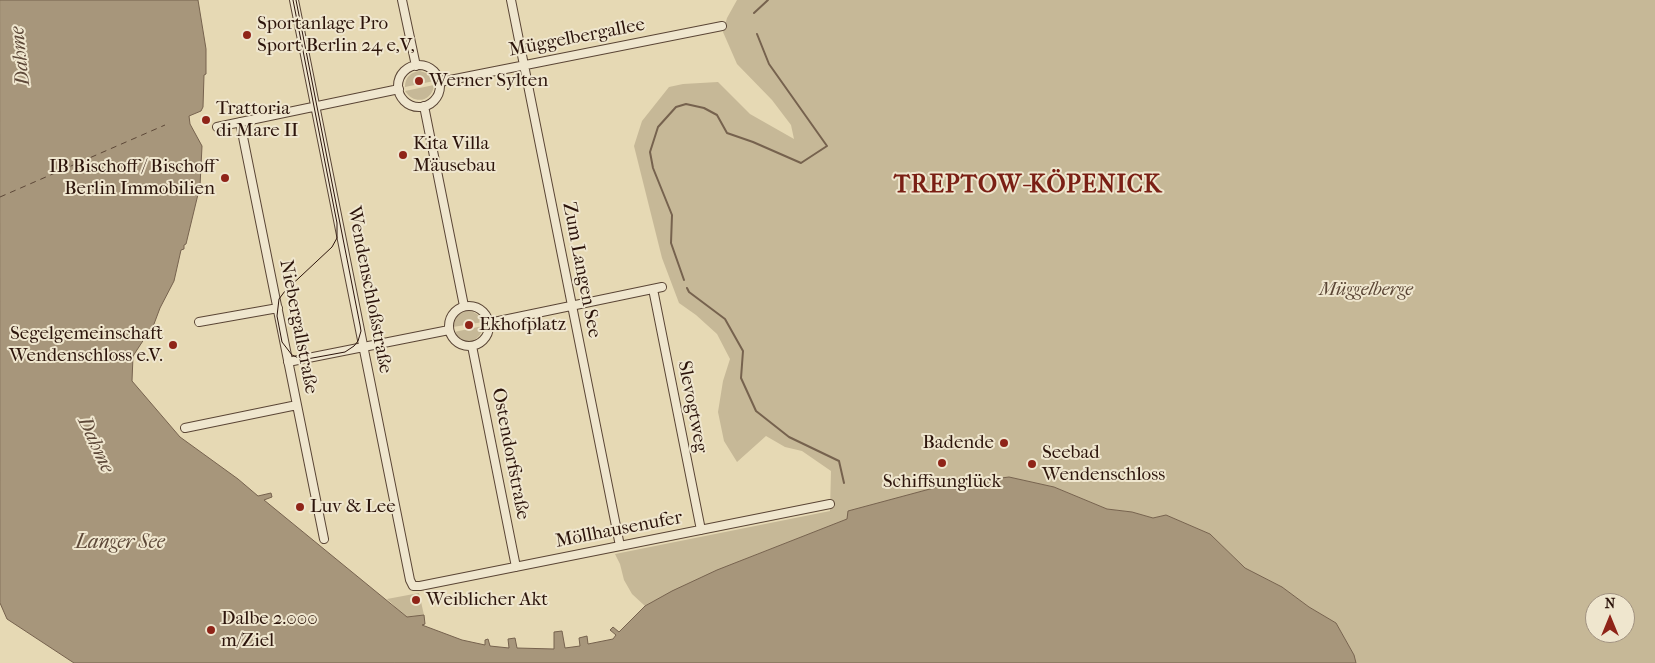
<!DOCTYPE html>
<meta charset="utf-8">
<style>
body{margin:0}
#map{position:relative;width:1655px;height:663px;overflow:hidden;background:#e6d9b4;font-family:"IM FELL French Canon",serif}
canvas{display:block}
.north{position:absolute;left:1585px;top:593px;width:50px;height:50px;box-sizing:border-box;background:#efe6ce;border:1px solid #a19280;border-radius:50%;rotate:0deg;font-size:14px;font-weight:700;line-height:20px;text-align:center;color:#2c140b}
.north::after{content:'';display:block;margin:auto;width:18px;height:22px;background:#8f2418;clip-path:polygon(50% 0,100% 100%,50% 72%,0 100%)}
</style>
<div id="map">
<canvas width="1655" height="663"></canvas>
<div class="north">N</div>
</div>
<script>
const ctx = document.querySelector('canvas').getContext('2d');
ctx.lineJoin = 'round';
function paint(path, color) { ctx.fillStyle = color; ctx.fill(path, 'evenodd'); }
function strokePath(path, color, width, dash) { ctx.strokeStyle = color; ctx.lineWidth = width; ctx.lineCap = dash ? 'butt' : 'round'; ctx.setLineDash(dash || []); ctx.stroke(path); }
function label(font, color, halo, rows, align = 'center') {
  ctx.font = font + ' "IM FELL French Canon",serif'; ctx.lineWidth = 4; ctx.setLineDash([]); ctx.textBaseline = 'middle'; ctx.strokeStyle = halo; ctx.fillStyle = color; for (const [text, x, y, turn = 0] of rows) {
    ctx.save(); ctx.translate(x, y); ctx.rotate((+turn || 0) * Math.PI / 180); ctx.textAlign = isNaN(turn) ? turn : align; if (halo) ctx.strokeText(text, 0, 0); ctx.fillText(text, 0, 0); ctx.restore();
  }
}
paint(new Path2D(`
 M737,0H1655V663H1356L1354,655L1336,623L1309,607L1282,587L1245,568L1210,534L1166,515L1153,518L1132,512L1107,509L1054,487L1009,477L941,486L849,511L848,519C779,546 709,570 645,606L632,594L624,580L620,564L615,554L830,511L831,471L802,451L785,447L766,436L737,462L724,441L718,412L723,381L730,359L717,334L696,315L679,303L662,258L634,146L642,121L669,87L683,84L718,82L750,114L794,139L791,125L772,100L737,64L723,32L727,18ZM1595,603H1625V633H1595Z
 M420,71L429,74L434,81L405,87C405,77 411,72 420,71Z
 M434,85C432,102 414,105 405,91Z
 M464,311C473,310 479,314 483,322L453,327L456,317Z
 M483,326C481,339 472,344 459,339L454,332Z
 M419,593L424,615L407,618L387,599Z`), '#c6b897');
const water = new Path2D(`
 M0,0H198L206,49V74L204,75L203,107L201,111L189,116L190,124L202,146L200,186L186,244L184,245V249L181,250L174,281L160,308L154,324L133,356L132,381L180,437L238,479L258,496L271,493L272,497L264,500L407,617L424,615L425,624L422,625L462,640L485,645V640L488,639L490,646L509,648L508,639L515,638L517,648L554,649V632L562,631L565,648L580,646L579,638L587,636L588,644L613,639L616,635L610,630L613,627L619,632L645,606L672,591L717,570L847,519L848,511L941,486L1009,477L1054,487L1107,509L1132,512L1153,518L1166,515L1210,534L1245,568L1282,587L1309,607L1336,623L1354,655L1356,663H74L7,619L0,603Z`);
paint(water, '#a7967b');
strokePath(water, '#76624e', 1);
strokePath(new Path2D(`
 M754,13L768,0
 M684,280L671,243L672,215L653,168L650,152L658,127L676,107L686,104L704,108L717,115L727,133L753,142L801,163L827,146L769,64L757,34
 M687,288L689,292L725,319L743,351L741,378L756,411L789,437L839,461L844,483`), '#76624e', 2);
strokePath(new Path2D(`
 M0,197L165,125`), '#5d4838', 1, [6, 5]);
const minor = new Path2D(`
 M294,0L410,580L413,586H420L830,504
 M402,0L416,66
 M511,0L620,546
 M398 86a21 21 0 1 1 42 0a21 21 0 1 1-42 0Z
 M440,82L722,26
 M424,106L464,306
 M240,122L324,539
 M217,127L399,89
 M653,289L701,530
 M449 326a20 20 0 1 1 40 0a20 20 0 1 1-40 0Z
 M199,322L278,308
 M489,323L662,287
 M472,346L516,567
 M288,362L449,330
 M185,428L297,405`);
strokePath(minor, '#5a4535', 10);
strokePath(minor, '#efe6ce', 8);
strokePath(new Path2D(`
 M293,0L337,223V238L332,247L285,291L279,299L277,316L282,342L292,355L301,359H307L345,352L354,346L358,341L361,331L360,325L296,0`), '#2c140b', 1);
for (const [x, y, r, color] of [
 [247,35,5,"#8f2418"],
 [419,81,5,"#8f2418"],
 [206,120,5,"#8f2418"],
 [403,155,5,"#8f2418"],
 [225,178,5,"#8f2418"],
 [469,325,5,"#8f2418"],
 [173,345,5,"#8f2418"],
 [1004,443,5,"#8f2418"],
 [942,463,5,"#8f2418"],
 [1032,464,5,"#8f2418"],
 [300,507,5,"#8f2418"],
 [416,600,5,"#8f2418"],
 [211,630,5,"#8f2418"]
]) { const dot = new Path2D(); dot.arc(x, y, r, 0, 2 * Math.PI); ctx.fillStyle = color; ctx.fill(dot); strokePath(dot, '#efe6ce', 2); }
label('19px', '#2c140b', '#efe6ce', [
 ["Sportanlage Pro",257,24],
 ["Sport Berlin 24 e,V,",257,46],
 ["Werner Sylten",429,81],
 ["Trattoria",216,109],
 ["di Mare II",216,131],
 ["Kita Villa",413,144],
 ["Mäusebau",413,166],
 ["IB Bischoff / Bischoff",215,167,"right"],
 ["Berlin Immobilien",215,189,"right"],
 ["Ekhofplatz",479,325],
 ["Segelgemeinschaft",163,334,"right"],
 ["Wendenschloss e.V.",163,356,"right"],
 ["Badende",994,443,"right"],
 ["Seebad",1042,453],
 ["Wendenschloss",1042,475],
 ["Schiffsunglück",942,482,"center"],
 ["Luv & Lee",310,507],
 ["Weiblicher Akt",426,600],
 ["Dalbe 2.000",221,619],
 ["m/Ziel",221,641]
], 'left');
label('19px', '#2c140b', '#efe6ce', [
 ["Müggelbergallee",577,38,-11],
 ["Zum Langen See",581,270,79],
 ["Wendenschloßstraße",369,290,79],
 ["Niebergallstraße",298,327,79],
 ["Slevogtweg",692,407,79],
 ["Ostendorfstraße",510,454,79],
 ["Möllhausenufer",619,530,-11]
]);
label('italic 19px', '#5a4535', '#efe6ce', [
 ["Müggelberge",1366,290]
]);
label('italic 20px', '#5d4838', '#efe6ce', [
 ["Dahme",21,56,-96],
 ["Dahme",95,445,65],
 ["Langer See",120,543]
]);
ctx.letterSpacing = '1px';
label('bold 24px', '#7a1f14', '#efe6ce', [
 ["TREPTOW-KÖPENICK",1028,186]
]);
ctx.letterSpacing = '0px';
</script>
